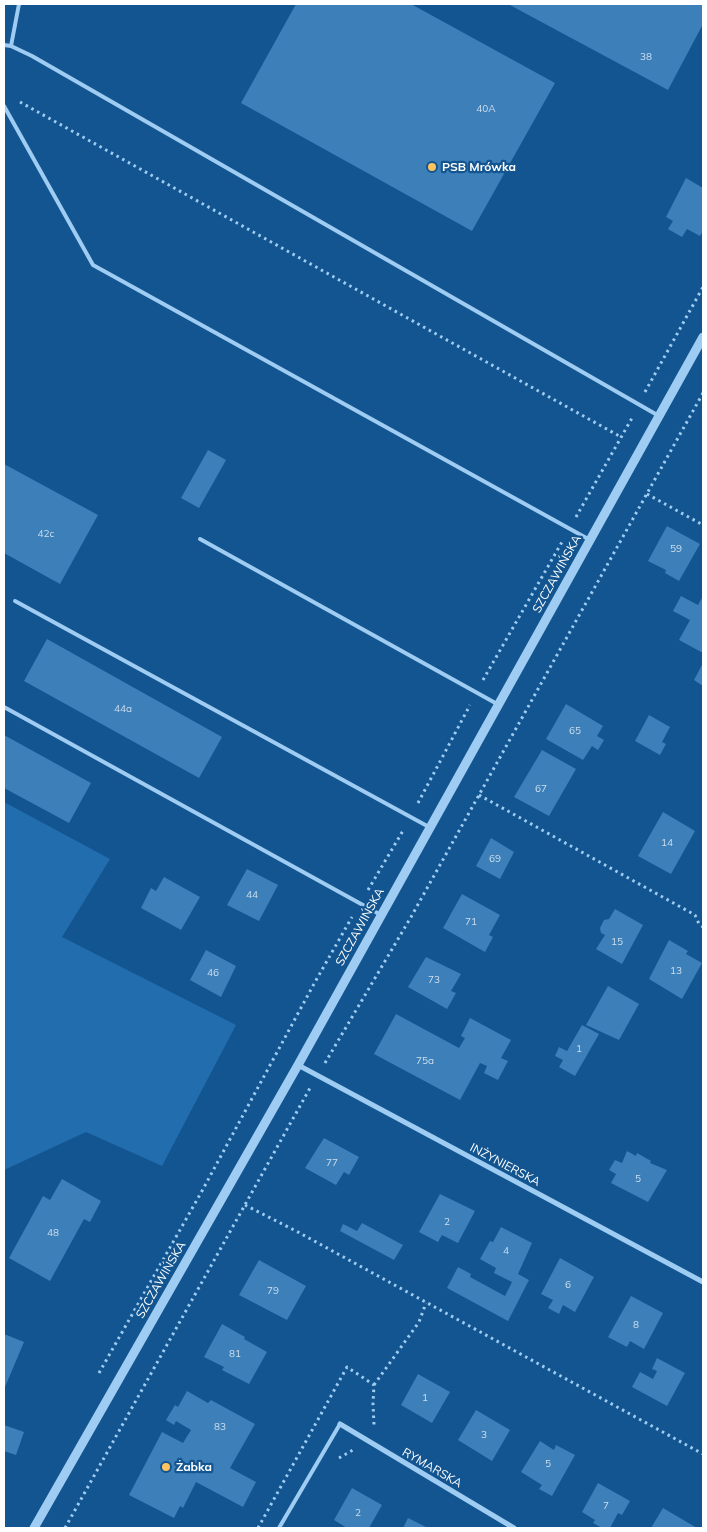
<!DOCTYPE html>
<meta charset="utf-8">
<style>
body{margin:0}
#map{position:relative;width:707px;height:1532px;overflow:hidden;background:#135590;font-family:Mulish,sans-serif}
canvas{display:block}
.frame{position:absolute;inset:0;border:5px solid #fff;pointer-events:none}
</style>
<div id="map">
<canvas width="707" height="1532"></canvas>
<div class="frame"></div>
</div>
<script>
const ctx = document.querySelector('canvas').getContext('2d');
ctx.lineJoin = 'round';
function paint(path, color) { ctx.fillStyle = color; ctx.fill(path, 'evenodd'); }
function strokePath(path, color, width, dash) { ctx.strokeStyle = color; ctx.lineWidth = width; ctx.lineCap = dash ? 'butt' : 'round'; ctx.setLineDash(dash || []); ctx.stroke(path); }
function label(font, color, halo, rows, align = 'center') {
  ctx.font = font + ' Mulish,sans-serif'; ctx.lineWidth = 4.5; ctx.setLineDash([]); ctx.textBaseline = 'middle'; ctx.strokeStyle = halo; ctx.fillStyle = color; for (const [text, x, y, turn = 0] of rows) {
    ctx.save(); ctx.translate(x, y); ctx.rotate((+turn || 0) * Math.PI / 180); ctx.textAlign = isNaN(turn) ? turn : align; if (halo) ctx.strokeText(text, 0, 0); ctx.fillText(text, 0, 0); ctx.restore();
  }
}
paint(new Path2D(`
 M4,802L110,859L62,937L236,1025L162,1166L86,1132L4,1170Z`), '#226dae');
paint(new Path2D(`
 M296,4H411L555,83L472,231L241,103Z
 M508,4H703V24L668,90Z
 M686,178L703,188V231L700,236L687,229L682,237L668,229L673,221L666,217Z
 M208,450L226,460L199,508L181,498Z
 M4,464L98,515L60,584L4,553Z
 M667,526L700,544L679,581L665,573L666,570L648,561Z
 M681,596L698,605L703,596V653L679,640L690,620L673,611Z
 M47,639L222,737L199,778L24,681Z
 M703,663V686L694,680Z
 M566,704L603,726L597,736L604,740L598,750L592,746L583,760L546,739Z
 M649,715L670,727L662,742L666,744L660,755L635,741Z
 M4,735L91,783L69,823L4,788Z
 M542,750L576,769L549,816L514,797Z
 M663,812L695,831L671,874L638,856Z
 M491,838L514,852L500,879L476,866Z
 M247,869L278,885L259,921L227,905Z
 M164,877L200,897L181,930L141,908L151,888L156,891Z
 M462,894L500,915L489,935L493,937L485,952L443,928Z
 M615,909L643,925L622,964L596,949L605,935L601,933L600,928L604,920L609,919Z
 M669,940L688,951L686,954L702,963L682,999L649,979Z
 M206,950L236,966L221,997L190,980Z
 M426,957L461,974L451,991L456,993L447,1009L408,987Z
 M608,986L639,1004L619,1040L586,1025Z
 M396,1014L459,1048L465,1038L461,1036L470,1018L511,1040L501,1058L508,1061L498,1080L484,1073L487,1066L480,1063L460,1100L374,1054Z
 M582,1025L599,1034L575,1076L559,1067L563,1060L555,1056L559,1047L567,1051Z
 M324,1138L359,1157L349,1175L344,1172L336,1185L305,1168Z
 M627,1151L636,1156L637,1153L651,1161L650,1163L667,1170L648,1202L611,1183L616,1174L609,1170L615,1160L622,1163Z
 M62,1179L101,1201L90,1222L84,1219L50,1281L9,1258L43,1196L50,1200Z
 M440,1194L475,1211L458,1243L442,1235L438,1242L419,1232Z
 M362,1223L403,1245L394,1260L340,1231L343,1224L357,1231Z
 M501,1227L532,1243L518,1274L529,1280L508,1321L447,1288L458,1267L471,1274L470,1277L505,1296L512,1282L494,1273L496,1268L480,1259L490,1241L493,1242Z
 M560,1258L594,1277L575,1312L563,1305L559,1314L548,1308L553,1300L541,1294Z
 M259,1260L306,1286L287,1320L239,1295Z
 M631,1296L663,1313L644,1349L630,1341L627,1347L608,1337Z
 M222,1324L245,1337L244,1339L267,1352L249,1384L222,1370L224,1367L204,1357Z
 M4,1334L24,1342L5,1387L4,1386Z
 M657,1358L685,1373L667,1406L632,1387L640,1372L653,1379L657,1371L652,1369Z
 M418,1374L450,1392L432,1423L401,1405Z
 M187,1391L208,1403L211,1400L255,1424L230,1468L256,1482L243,1507L196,1482L183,1508L180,1506L174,1518L129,1495L162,1432L183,1443L191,1430L176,1421L174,1425L166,1420L175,1405L178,1407Z
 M476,1410L510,1430L492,1461L458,1440Z
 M4,1425L24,1432L16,1455L4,1451Z
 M540,1441L554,1450L556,1445L575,1455L552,1496L539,1489L542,1485L521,1472Z
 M598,1483L630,1501L622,1515L618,1513L610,1528H602L593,1523L595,1520L582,1512Z
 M352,1488L382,1505L369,1528H347L334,1520Z
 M663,1508L697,1528H651Z
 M408,1518L428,1528H403Z`), '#3c7fb9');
strokePath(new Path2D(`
 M20,102L621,437
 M645,392L703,287
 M647,494L703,525
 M576,517L632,418
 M483,680L562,542
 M479,795L695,915L699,924L703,927
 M418,803L470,705
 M368,890L404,829
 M325,1063L411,917L703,393
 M245,1205L296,1231L703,1454
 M99,1373L202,1191L315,982L352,917
 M374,1385L419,1322L426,1303
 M339,1458L353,1450
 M65,1528L310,1088
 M258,1528L347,1367L374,1385L373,1404L374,1425`), '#9fccf2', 3, [2.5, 4]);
strokePath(new Path2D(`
 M4,45L11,46L32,56L659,416
 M11,46L19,4
 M4,106L93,265L590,540
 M200,539L499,705
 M15,601L429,827
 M4,707L381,915
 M279,1528L340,1424`), '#9fccf2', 4);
strokePath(new Path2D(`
 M298,1065L703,1282
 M340,1424L514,1528`), '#9fccf2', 5);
strokePath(new Path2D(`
 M34,1528L298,1065L703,337`), '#9fccf2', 9);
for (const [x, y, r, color] of [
 [432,167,5,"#ffc35f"],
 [166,1467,5,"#ffc35f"]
]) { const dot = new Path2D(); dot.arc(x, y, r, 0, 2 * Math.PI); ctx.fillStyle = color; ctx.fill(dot); strokePath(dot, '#135590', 2); }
label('10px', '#cedfee', null, [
 ["38",646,57],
 ["40A",486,109],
 ["42c",46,534],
 ["59",676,549],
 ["44a",123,709],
 ["65",575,731],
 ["67",541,789],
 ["14",667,843],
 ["69",495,859],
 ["44",252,895],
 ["71",471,922],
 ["15",617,942],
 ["13",676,971],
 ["46",213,973],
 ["73",434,980],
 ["1",579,1049],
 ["75a",425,1061],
 ["77",332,1163],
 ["5",638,1179],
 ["2",447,1222],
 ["48",53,1233],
 ["4",506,1251],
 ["6",568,1285],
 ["79",273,1291],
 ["8",636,1325],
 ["81",235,1354],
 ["1",425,1398],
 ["83",220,1427],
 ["3",484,1435],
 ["5",548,1464],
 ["7",606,1506],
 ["2",358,1513]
]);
label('bold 12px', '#fff', '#135590', [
 ["PSB Mrówka",442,167],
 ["Żabka",176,1467]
], 'left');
label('12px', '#fff', '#135590', [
 ["SZCZAWIŃSKA",557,574,-61],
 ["SZCZAWIŃSKA",360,927,-61],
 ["INŻYNIERSKA",505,1165,28],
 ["SZCZAWIŃSKA",161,1280,-60],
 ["RYMARSKA",432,1468,30]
]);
</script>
